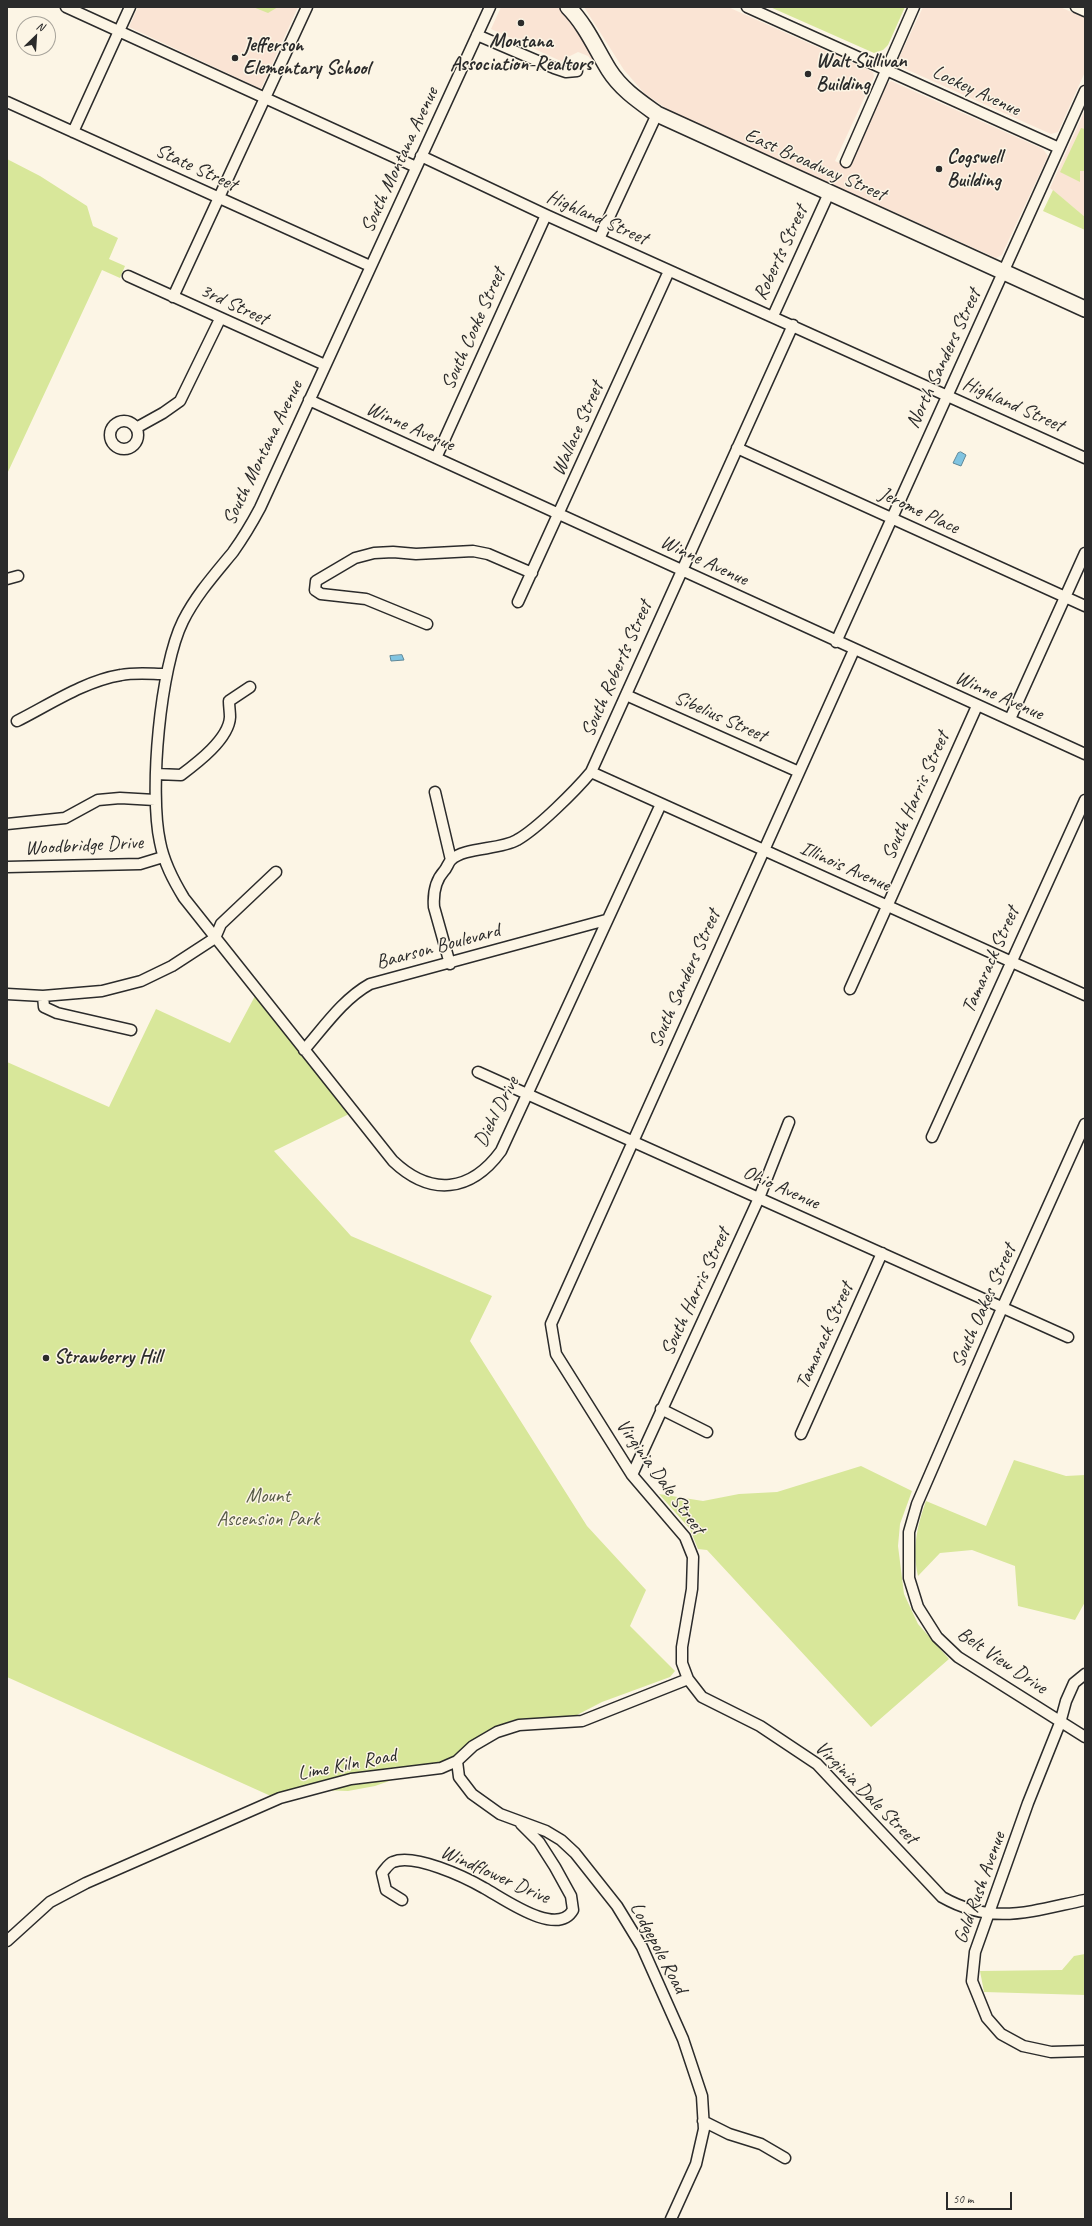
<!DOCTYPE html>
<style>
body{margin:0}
#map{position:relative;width:1092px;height:2226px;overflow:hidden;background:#fcf5e5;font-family:Caveat,sans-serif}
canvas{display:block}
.frame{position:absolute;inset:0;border:8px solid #2b2b2b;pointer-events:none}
.north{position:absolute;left:16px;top:16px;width:40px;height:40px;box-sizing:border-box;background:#fcf5e5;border:1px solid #a8a49b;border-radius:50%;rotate:25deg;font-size:11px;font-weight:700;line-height:16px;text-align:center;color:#2b2b2b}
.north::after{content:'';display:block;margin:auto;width:14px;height:18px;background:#2b2b2b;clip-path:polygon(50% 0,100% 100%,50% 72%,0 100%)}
.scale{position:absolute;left:946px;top:2192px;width:66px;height:18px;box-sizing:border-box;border:2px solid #2b2b2b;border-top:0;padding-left:5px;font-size:12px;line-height:14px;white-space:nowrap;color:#2b2b2b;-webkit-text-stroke:3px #fcf5e5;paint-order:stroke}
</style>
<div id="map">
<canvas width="1092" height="2226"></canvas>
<div class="frame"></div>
<div class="north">N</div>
<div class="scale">50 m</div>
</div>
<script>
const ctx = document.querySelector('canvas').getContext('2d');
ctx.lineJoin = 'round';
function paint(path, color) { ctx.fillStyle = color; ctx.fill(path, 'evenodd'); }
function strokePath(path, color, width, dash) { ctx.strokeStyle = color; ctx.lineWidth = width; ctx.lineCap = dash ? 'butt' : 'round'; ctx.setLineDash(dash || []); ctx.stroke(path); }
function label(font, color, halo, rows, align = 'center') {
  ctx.font = font + ' Caveat,sans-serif'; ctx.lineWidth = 3; ctx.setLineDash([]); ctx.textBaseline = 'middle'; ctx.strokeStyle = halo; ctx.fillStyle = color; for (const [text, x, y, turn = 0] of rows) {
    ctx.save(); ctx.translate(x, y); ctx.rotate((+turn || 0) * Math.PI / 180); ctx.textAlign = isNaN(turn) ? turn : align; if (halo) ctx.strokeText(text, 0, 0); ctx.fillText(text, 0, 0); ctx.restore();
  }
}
paint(new Path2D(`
 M138,7H298L261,89L129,27Z
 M501,7H560L568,16L595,60L593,62L588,56L578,52L568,57L565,63L491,29Z
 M584,7H728L873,72L874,77L835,161L850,168L887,84L891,81L1043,149L1048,156L1004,250L1002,255L996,258L670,111L644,93L624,70Z
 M923,7H1060L1085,18V72L1058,132L1051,134L899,66L897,62Z
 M1085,110V217L1050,188Z`), '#fae4d4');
paint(new Path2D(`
 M253,7H278L268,13Z
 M770,7H905L888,45L883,50L874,53Z
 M1081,128L1085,129V171H1080V182L1060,172Z
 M7,159L40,176L87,206L93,226L118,238L109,259L125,266L120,278L102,270L7,474Z
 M1053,190L1085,217V230L1043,211Z
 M255,996L349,1114L274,1151L351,1236L492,1296L470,1341L587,1526L646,1590L630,1626L675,1671L670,1677L602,1702L575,1716L513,1720L483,1733L455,1758L375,1786L348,1791L319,1790L284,1802L7,1677V1062L109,1107L156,1009L230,1043Z
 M1014,1460L1066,1476L1085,1475V1602L1075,1620L1018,1606L1015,1566L972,1550L940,1553L918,1576C912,1549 917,1526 926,1501L986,1526Z
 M861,1466L912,1491L900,1524L898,1546L904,1594L918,1624L949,1659L871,1727L707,1550L698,1549L690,1529L659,1494L703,1501L739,1494L777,1492Z
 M1085,1954V1995L984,1992L980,1971L1062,1970L1074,1956Z`), '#d8e79a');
const water = new Path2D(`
 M961,452L966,455L961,466L953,463L958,453Z
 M402,655L404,660L391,661L390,656Z`);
paint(water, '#80c4e1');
strokePath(water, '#5e8798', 1);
const street = new Path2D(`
 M66,7L416,167
 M490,7L260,508C252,523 243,538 233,552C215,574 196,595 183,621C160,667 149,792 160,842C164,863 173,880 184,898L393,1161C431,1197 471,1192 501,1151L661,804
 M747,7L1059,148
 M1076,7L1085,11
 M477,35L554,68L566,72L577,71
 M7,102L370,266
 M73,132L130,7
 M421,156L546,215L1085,458
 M846,162L914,7
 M599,239L657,114
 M128,276L325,365
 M173,297L307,7
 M773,316L829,193
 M309,400L1085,754
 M110 435a14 14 0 1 1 28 0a14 14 0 1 1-28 0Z
 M136,428L163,413L180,401L220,319
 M737,448L1085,606
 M436,458L546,215
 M7,579L18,576
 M518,602L669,271
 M427,624L366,599L321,594L315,590L316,581L355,558L374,553L393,552L416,554L473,551L488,554L532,573
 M836,642L1085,91
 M854,650L551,1324L556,1354L632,1475L685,1537L693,1557L692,1589L682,1647V1663L688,1679L702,1697L760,1726L817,1764L942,1897C993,1926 1031,1911 1085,1900
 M626,695L799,772
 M1010,719L1085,553
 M17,721C49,705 84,681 121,675C135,672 152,674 167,674
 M591,772L1085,995
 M156,774L181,775C197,763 229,739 230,717C230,712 229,706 229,701L250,687
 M435,792L451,860
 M7,824L65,818L98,800L120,798L155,800
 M7,867L140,864L163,857
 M450,964L434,907C433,894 435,881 444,871C447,868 448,863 451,860C464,847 500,850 517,840C537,829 576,790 591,772L793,325
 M850,989L977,706
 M7,994L43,996L102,991L141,981L172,966L215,938L221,924L276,872
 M43,996L44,1007L57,1013L131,1030
 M304,1050C324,1027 343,999 370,984L606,920
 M478,1072L1068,1337
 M1085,1124L1003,1306L917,1504L909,1532V1578L918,1607L937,1637L958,1657L1085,1737
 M932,1137L1085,800
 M661,1409L707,1432
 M801,1434L882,1253
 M632,1475L759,1198L789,1122
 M1085,1674L1074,1683L1066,1701L1060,1723L1028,1803L975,1952L972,1981L987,2018L1001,2034L1023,2046L1051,2052L1085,2051
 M457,1761L459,1777L472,1794L500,1814L546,1831L561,1840L575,1853L617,1906L642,1947L683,2039L702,2096L704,2129L696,2164L671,2219
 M402,1900L386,1890L382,1873C385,1870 388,1864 393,1862C414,1853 465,1877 484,1888C503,1898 557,1938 573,1910L571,1896L555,1867L539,1842L521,1824
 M7,1941L50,1902L86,1883L280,1798L351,1779L441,1768L457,1761L473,1746L497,1732L519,1725L582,1721L688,1679
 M703,2121L729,2134L761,2144L785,2158`);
const secondary = new Path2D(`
 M568,7C586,25 596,49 609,70C621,89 639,101 657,114L1085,309`);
strokePath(street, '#2b2b2b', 13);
strokePath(secondary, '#2b2b2b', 18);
strokePath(street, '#fcf5e5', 10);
strokePath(secondary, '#fcf5e5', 15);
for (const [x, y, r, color] of [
 [521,23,4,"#2b2b2b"],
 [235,58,4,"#2b2b2b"],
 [808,74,4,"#2b2b2b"],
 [939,169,4,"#2b2b2b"],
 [46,1358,4,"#2b2b2b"]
]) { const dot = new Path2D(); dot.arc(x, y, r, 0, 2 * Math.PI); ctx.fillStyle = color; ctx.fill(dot); strokePath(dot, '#fcf5e5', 1.5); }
label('bold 20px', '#2b2b2b', '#fcf5e5', [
 ["Montana",521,42,"center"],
 ["Association-Realtors",521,65,"center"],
 ["Jefferson",243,46],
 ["Elementary School",243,69],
 ["Walt Sullivan",816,62],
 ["Building",816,85],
 ["Cogswell",947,158],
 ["Building",947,181],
 ["Strawberry Hill",54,1358]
], 'left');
label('20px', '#2b2b2b', '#fcf5e5', [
 ["Lockey Avenue",976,91,25],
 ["South Montana Avenue",400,160,-65],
 ["East Broadway Street",815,165,24],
 ["State Street",196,168,25],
 ["Highland Street",597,218,24],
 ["Roberts Street",781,253,-65],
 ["3rd Street",234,305,25],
 ["South Cooke Street",474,329,-66],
 ["North Sanders Street",944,359,-65],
 ["Highland Street",1013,405,24],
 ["Winne Avenue",410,427,24],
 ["Wallace Street",578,429,-66],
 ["South Montana Avenue",263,453,-64],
 ["Jerome Place",919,511,25],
 ["Winne Avenue",704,561,25],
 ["South Roberts Street",617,669,-66],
 ["Winne Avenue",999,696,24],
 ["Sibelius Street",720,717,24],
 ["South Harris Street",916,796,-66],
 ["Woodbridge Drive",84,846,-3],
 ["Illinois Avenue",845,867,24],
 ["Baarson Boulevard",438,947,-15],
 ["Tamarack Street",991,960,-66],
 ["South Sanders Street",685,979,-66],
 ["Diehl Drive",497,1112,-63],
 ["Ohio Avenue",781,1188,24],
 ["South Harris Street",696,1292,-65],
 ["South Oakes Street",984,1306,-66],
 ["Tamarack Street",825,1336,-66],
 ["Virginia Dale Street",660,1477,54],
 ["Belt View Drive",1002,1661,34],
 ["Lime Kiln Road",347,1765,-11],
 ["Virginia Dale Street",866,1793,45],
 ["Windflower Drive",495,1875,24],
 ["Gold Rush Avenue",980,1888,-70],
 ["Lodgepole Road",658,1948,62]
]);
label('20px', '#565a47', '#fcf5e5', [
 ["Mount",268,1497],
 ["Ascension Park",268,1520]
]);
</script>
